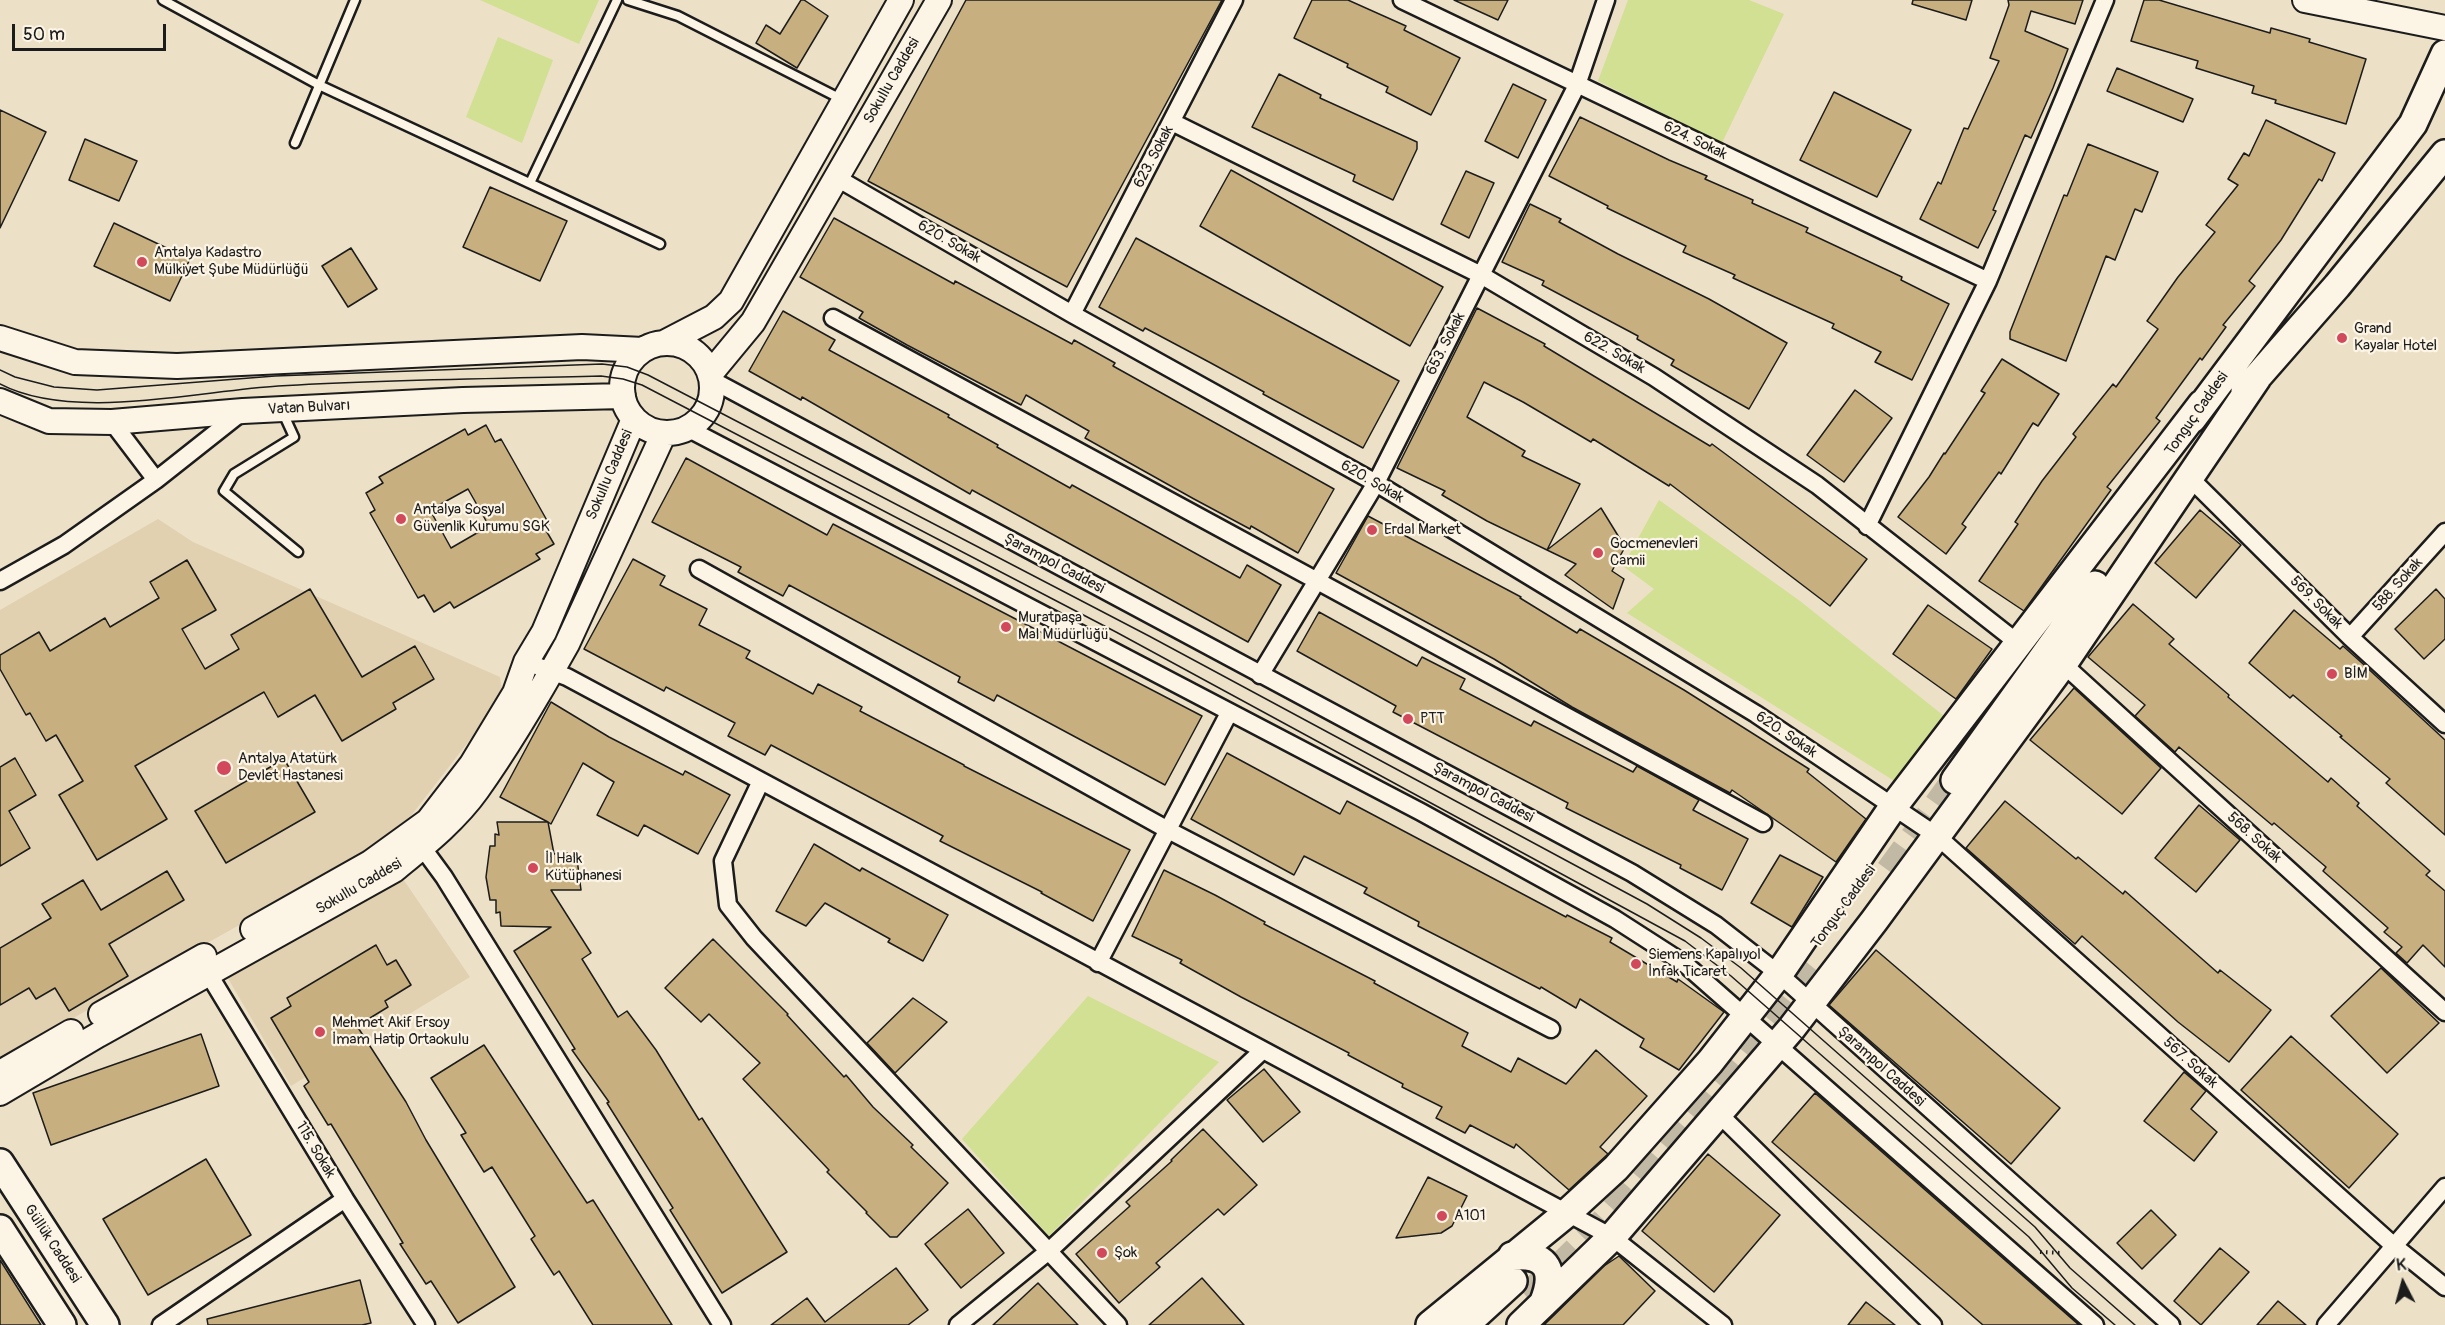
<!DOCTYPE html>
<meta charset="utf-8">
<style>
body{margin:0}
#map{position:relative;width:2445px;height:1325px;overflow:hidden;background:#ece0c6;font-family:Pangolin,sans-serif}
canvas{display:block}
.north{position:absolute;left:2373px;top:1253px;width:60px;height:60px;-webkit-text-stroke:4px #fcf5e5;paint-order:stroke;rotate:354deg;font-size:16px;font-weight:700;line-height:24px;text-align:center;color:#1c1c1c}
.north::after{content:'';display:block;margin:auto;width:21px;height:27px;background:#1c1c1c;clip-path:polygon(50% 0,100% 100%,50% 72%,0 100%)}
.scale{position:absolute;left:12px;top:24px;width:154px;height:27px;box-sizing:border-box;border:3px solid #1c1c1c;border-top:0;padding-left:8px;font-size:18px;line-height:21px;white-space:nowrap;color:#1c1c1c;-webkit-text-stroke:4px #fcf5e5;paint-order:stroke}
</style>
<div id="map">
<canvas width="2445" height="1325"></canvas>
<div class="north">K</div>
<div class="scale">50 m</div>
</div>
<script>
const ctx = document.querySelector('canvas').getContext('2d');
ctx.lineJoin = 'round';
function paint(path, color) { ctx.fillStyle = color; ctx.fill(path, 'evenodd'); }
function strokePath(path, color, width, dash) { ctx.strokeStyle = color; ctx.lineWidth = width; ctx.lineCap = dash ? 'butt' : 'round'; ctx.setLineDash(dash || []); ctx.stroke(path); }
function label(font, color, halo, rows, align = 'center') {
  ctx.font = font + ' Pangolin,sans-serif'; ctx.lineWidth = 4.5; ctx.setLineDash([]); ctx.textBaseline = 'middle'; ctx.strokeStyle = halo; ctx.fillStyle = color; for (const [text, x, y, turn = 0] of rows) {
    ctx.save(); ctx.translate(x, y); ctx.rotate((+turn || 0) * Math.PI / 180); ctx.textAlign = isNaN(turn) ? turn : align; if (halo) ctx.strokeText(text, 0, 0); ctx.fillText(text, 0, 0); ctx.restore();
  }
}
paint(new Path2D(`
 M158,519L193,542L500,677L503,697L393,839L0,1059V610Z
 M401,876L470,977L291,1086L226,975Z`), '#e1d1b1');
paint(new Path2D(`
 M480,0H599L579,44Z
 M1628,0H1749L1784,14L1722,143L1598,81Z
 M498,37L553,60L522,143L466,117Z
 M1659,500L1800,601L1949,720L1904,787L1627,613L1654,589L1623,566Z
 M1088,996L1219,1062L1049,1236L962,1139Z`), '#d1e093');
const building = new Path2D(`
 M801,0H804L828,16L797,68L756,43L766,25L780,34Z
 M966,0H1222L1067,287L868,181Z
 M1312,0H1348L1406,26L1404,30L1460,58L1431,115L1386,92L1388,87L1347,67L1348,64L1294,38Z
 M1454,0H1508L1498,20Z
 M1913,0H1972L1966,20L1912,4Z
 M2008,0H2083L2075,24L2031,11L2025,31L2068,49L2053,88L2031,138L2025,135L1993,210L1996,211L1978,248L1920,219L1938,182L1941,184L1964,128L1968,129L1999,61L1990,58L2009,5Z
 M2144,0H2159L2270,33L2271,28L2310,39L2309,42L2366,59L2346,124L2275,103L2276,100L2252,93L2254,86L2196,68L2198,61L2131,41Z
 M2117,68L2193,99L2183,122L2107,91Z
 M1279,74L1321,95L1320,98L1417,142V149L1393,200L1353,181L1355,175L1252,127Z
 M1513,84L1546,100L1518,158L1485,141Z
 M1834,92L1911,130L1877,197L1800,160Z
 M0,110L46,132L0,228Z
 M1580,117L1669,160L1707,176L1705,179L1753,200L1752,203L1808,228L1806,232L1902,277L1901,280L1949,304L1912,380L1875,362L1881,352L1832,328L1834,324L1733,278L1735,275L1683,252L1686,246L1607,208L1608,206L1549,176Z
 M2266,120L2335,153L2322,181L2319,179L2281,240L2249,281L2255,286L2223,325L2226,327L2202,360L2200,358L2156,418L2160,421L2107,487L2111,490L2024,611L1979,581L2018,524L2015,522L2042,481L2076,437L2073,434L2113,384L2116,387L2158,329L2147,321L2178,277L2215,232L2206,225L2238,185L2228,179L2244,153L2249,156Z
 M85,139L137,161L119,201L69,180Z
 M2088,144L2158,172L2142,212L2135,209L2115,260L2106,256L2066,361L2010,339V332L2064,195L2067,196Z
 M1231,170L1443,287L1410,346L1200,226Z
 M1466,171L1494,183L1469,238L1441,224Z
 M490,187L567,221L540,281L463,247Z
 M1530,204L1561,219L1559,222L1618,254L1709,299L1787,343L1749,409L1671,365L1674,360L1637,339L1638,336L1542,285L1544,281L1502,262Z
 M834,218L954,284L955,281L1072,344L1074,340L1115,363L1113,366L1334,489L1298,553L1251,526L1250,529L1194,499L1085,438L1089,431L1026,395L1021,405L907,345L859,318L863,312L800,277Z
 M114,223L190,259L170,301L94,266Z
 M1136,238L1399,381L1363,448L1263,394L1264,392L1209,362L1145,328L1143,331L1099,307Z
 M351,248L377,289L348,307L322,266Z
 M1477,308L1545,344L1544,346L1710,446L1712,444L1867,559L1830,606L1670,484L1669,486L1593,439L1591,442L1523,402L1484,382L1467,417L1525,451L1522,456L1580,484L1547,550L1487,521L1442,495L1445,491L1397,468Z
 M783,311L835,340L829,350L949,415L948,417L998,445L997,447L1070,488L1072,485L1240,578L1247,565L1281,585L1248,642L972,490L970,494L802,397L801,400L749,371Z
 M2002,359L2059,394L2038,426L2033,423L2001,474L1999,472L1962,524L1966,527L1946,554L1898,517L1929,477L1944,453L1945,454L1985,393L1981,391Z
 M1855,390L1892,418L1844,482L1807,455Z
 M486,425L495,442L501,439L549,524L544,527L554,544L536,554L540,559L454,608L450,602L434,612L424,595L418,598L370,513L375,510L366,493L383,483L379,477L465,429L468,435ZM468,489L489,526L451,548L430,510Z
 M686,458L827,535L833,524L1202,716L1165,785L997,695L994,701L958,682L960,677L789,585L783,596L738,572L741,567L652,522Z
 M1601,508L1625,547L1612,571L1624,579L1613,609L1565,575L1576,564L1547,550Z
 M2200,510L2241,545L2196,598L2155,563Z
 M1368,516L1521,597L1520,598L1577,633L1580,629L1684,690L1809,769L1807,772L1866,819L1836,862L1732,790L1730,793L1572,707L1494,659L1336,573Z
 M633,559L665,576L660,585L707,609L699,625L750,651L746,658L813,694L818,684L862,707L860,711L964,765V766L1130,850L1093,921L1041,893L1042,892L940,841L943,836L771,745L765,755L728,736L735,723L666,687L664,691L584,649Z
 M187,560L216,610L182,629L205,669L239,649L231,635L310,589L362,677L415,646L434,679L393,703L396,709L342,741L315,695L278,717L264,692L135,766L167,819L97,860L59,795L83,781L56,735L46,741L30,713L26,715L0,669V655L39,632L50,651L105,618L110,627L159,598L150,582Z
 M2436,589L2445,599V639L2424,659L2395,629Z
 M2133,604L2174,639L2169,644L2229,695L2228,697L2328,782L2331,778L2359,803L2357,806L2430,871L2426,875L2445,891V967L2423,945L2407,963L2396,953L2402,947L2384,932L2388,928L2323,871L2326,867L2274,823L2272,825L2179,747L2175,752L2135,716L2145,705L2088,657Z
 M1928,605L1992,649L1956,699L1893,654Z
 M2294,610L2340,649L2343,646L2362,663L2445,740V835L2386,783L2390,779L2340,737L2342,736L2293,695L2290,698L2249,663Z
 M1319,612L1417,666L1422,657L1465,679L1460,689L1531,726L1534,721L1633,772L1637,766L1699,800L1693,810L1748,839L1722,890L1680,868L1681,865L1566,808L1568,803L1393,712L1396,706L1297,651Z
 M2074,688L2161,768L2122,814L2030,740Z
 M551,702L609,737L683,775L685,771L730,795L698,854L644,825L638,836L597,815L614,782L583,763L551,824L548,822L554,854L567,853L568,859H577L581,890H551L591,953L582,959L618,1017L627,1011L656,1050L699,1120L702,1118L787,1252L722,1293L670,1210L673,1208L607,1103L609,1102L572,1050L575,1049L514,951L551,927L501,926L500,912L496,913V900H490L486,877L490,846H495V834L499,835L497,822H548L500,797Z
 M1227,753L1340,814L1347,801L1566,917L1567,915L1612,938L1610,942L1677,982L1678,979L1724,1012L1679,1070L1640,1047L1644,1039L1580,999L1576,1008L1541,987L1540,989L1461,948L1418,926L1419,922L1364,893L1367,888L1304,856L1294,875L1191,819Z
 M15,758L36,795L9,811L30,848L0,866V767Z
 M284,759L315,812L226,863L195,811Z
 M2005,801L2076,859L2078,857L2123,894L2125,891L2218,973L2220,970L2271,1010L2229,1062L2178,1022L2082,936L2075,944L1966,848Z
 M2199,805L2240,840L2196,892L2155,858Z
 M814,844L860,871L862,868L948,915L923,961L888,942L890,939L825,903L806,926L776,911Z
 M1780,855L1823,877L1792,927L1751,903Z
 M1164,870L1215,895L1265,922L1264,924L1375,981L1374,983L1468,1033L1462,1046L1511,1072L1518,1058L1566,1084L1596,1050L1647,1096L1600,1147L1608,1154L1569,1190L1516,1144L1514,1148L1470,1125L1465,1133L1436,1118L1442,1107L1402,1087L1403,1084L1348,1055L1349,1053L1241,997L1180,963L1182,960L1132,936Z
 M167,871L184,900L109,944L128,976L69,1011L55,988L36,999L29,988L0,1005V948L51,918L42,904L83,880L101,910Z
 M713,939L788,1014L787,1015L844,1077L846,1075L873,1107L913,1145L911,1147L948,1183L897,1237H890L866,1213L867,1212L827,1172L829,1170L743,1079L760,1063L709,1014L701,1022L665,988Z
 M376,945L387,965L396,960L411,985L385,1001L388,1007L357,1026L406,1102L426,1140L515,1287L458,1323L431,1281L426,1284L400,1244L403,1243L331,1124L328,1125L304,1086L309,1082L271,1018L291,1006L287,998Z
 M1876,950L2060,1108L2011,1164L1829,1005Z
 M2381,968L2439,1023L2387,1073L2331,1016Z
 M913,998L947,1022L895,1073L867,1043Z
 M201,1034L219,1086L51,1145L33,1093Z
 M2291,1036L2398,1134L2349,1188L2241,1090Z
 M484,1045L587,1203L593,1200L672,1325H593L559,1271L554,1275L531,1239L535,1236L492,1167L484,1172L461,1135L466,1133L431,1078Z
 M1264,1069L1300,1112L1263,1142L1227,1100Z
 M2184,1072L2206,1091L2191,1109L2217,1132L2194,1161L2144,1121Z
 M1815,1093L1957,1218L2079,1325H1983L1772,1142Z
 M1203,1129L1257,1185L1224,1215L1218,1209L1156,1263L1160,1267L1119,1303L1076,1254L1130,1206L1126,1202L1172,1161L1171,1160Z
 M1708,1154L1780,1215L1714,1292L1642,1231Z
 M206,1159L251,1235L148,1295L103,1219Z
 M1428,1177L1467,1196L1452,1226L1441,1233L1396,1238Z
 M968,1209L1004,1253L961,1288L925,1244Z
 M2151,1210L2176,1235L2142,1269L2117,1243Z
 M2220,1248L2249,1272L2201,1325L2174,1301Z
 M1619,1256L1655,1291L1623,1325H1544L1604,1266Z
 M0,1260L41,1325H0Z
 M896,1268L928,1310L908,1325H771L807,1298L825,1322Z
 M1202,1278L1244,1325H1149Z
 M360,1280L371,1323L362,1325H208L207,1319Z
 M1038,1283L1078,1325H993Z
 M2278,1301L2306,1325H2257Z
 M1866,1302L1895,1325H1848Z`);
paint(building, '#c8af7f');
strokePath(building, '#1c1c1c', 1.5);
strokePath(new Path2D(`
 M1889,871L1955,780
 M1526,1296C1572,1258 1611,1215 1650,1169C1709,1101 1765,1032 1821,962`), '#c2b9a4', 27, [27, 14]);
const lane = new Path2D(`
 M163,0L319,85L660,244
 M628,0L678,16L843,100
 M295,143L355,0
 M530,183L617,0
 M283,413L294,437L234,474L224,491L298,552`);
const street = new Path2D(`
 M1402,0L1988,281
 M1172,122L1481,275L1654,377L1817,485L2018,643
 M837,178L1072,314L1376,483L1756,714L1937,836L2393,1245L2445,1287
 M1072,314L1234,0
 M833,318L1763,823
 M712,380L1632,873L1716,925L1779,974L2171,1325
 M112,422L156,480
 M687,428L1421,812L1615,919L1685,964L2095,1325
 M2190,478L2350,637L2445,724
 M1867,526L1988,281L2105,0
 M699,569L1168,830L1551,1029
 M0,581L64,545L156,480L242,412
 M2350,637L2445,532
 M526,662L567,677L1612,1237L1723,1325
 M2063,664L2445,1012
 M1260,675L1376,483L1577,85L1606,0
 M761,781L723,861L728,905L754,938L1118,1325
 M413,841L422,847L444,877L722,1325
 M1098,963L1229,713
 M208,973L345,1199L426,1325
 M1719,1114L1933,1325
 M161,1325L345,1199
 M958,1325L1050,1250L1262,1051
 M2326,1325L2445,1187`);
const secondary = new Path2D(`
 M2305,0L2445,28
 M0,338L75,362L177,366L582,347L643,350
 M664,343L714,317L731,301L901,0
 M622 388a45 45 0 1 1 90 0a45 45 0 1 1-90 0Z
 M710,374L753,322L939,0
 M0,401L49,421L112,422L243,411L463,400L623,396
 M253,929L370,863L428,821L472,764L515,693L526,662L544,632L634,419
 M101,1014L204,956
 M0,1073L71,1032
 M0,1093L98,1035L394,870C423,846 455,821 477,790C510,744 539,694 567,644L664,433`);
const primary = new Path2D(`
 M2245,391L2337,286L2445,154
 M2192,419L2413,124L2445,54
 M1955,780L2095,585
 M0,1163L105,1325
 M0,1229L62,1325
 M1512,1256C1549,1253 1556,1272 1543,1304
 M1430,1325L1567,1213L1616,1168L1710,1062L1779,974L1893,807L2202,404
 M1465,1325L1513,1281
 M1521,1325L1612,1237L1791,1029L1874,921L2063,664L2257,378`);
strokePath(lane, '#1c1c1c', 13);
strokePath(street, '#1c1c1c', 21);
strokePath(secondary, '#1c1c1c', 28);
strokePath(primary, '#1c1c1c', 32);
strokePath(new Path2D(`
 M2040,1252L2062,1253`), '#1c1c1c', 4, [1.5, 4.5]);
strokePath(lane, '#fcf5e5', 8);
strokePath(street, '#fcf5e5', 16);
strokePath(secondary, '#fcf5e5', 24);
strokePath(primary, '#fcf5e5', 27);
strokePath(new Path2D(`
 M0,370L15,377L54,387L97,390L275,376L602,364L627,367L648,375L1149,636L1647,904L1701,938L1741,968L2035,1227L2070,1268L2135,1325
 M0,384C72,422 198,391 278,386C386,379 494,379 601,376L623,379L642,385L1116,632L1685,941L1731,976L2029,1237L2072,1288L2115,1325`), '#1c1c1c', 1.5);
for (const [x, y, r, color] of [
 [142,262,6,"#d1495b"],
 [2342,338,6,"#d1495b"],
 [401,519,6,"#d1495b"],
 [1372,530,6,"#d1495b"],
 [1598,553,6,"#d1495b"],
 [1006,627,6,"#d1495b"],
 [2332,674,6,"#d1495b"],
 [1408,719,6,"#d1495b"],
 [224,768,8,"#d1495b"],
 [533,868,6,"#d1495b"],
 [1636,964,6,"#d1495b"],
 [320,1032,6,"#d1495b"],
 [1442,1216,6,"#d1495b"],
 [1102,1253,6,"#d1495b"]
]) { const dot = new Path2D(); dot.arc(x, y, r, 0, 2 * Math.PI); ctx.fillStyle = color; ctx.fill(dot); strokePath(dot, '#fcf5e5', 2); }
label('15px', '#1c1c1c', '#fcf5e5', [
 ["Sokullu Caddesi",892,81,-60],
 ["624. Sokak",1695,141,26],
 ["623. Sokak",1154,157,-62],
 ["620. Sokak",949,242,30],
 ["653. Sokak",1446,344,-63],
 ["622. Sokak",1614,353,30],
 ["Vatan Bulvarı",309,408,-3],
 ["Tonguç Caddesi",2197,414,-55],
 ["Sokullu Caddesi",610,475,-67],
 ["620. Sokak",1372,482,30],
 ["Şarampol Caddesi",1054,564,28],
 ["588. Sokak",2398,585,-48],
 ["569. Sokak",2316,603,45],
 ["620. Sokak",1786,735,34],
 ["Şarampol Caddesi",1483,793,28],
 ["568. Sokak",2254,838,42],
 ["Sokullu Caddesi",359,887,-30],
 ["Tonguç Caddesi",1844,907,-54],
 ["567. Sokak",2190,1063,42],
 ["Şarampol Caddesi",1881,1067,42],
 ["115. Sokak",315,1150,59],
 ["Güllük Caddesi",52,1244,57]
]);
label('15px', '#1c1c1c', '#fcf5e5', [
 ["Antalya Kadastro",154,253],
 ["Mülkiyet Şube Müdürlüğü",154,270],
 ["Grand",2354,329],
 ["Kayalar Hotel",2354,346],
 ["Antalya Sosyal",413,510],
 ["Güvenlik Kurumu SGK",413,527],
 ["Erdal Market",1384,530],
 ["Gocmenevleri",1610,544],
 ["Camii",1610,561],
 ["Muratpaşa",1018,618],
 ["Mal Müdürlüğü",1018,635],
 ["BİM",2344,674],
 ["PTT",1420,719],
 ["Antalya Atatürk",238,759],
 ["Devlet Hastanesi",238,776],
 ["İl Halk",545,859],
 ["Kütüphanesi",545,876],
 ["Siemens Kapalıyol",1648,955],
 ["İnfak Ticaret",1648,972],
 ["Mehmet Akif Ersoy",332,1023],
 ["İmam Hatip Ortaokulu",332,1040],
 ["A101",1454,1216],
 ["Şok",1114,1253]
], 'left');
</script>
